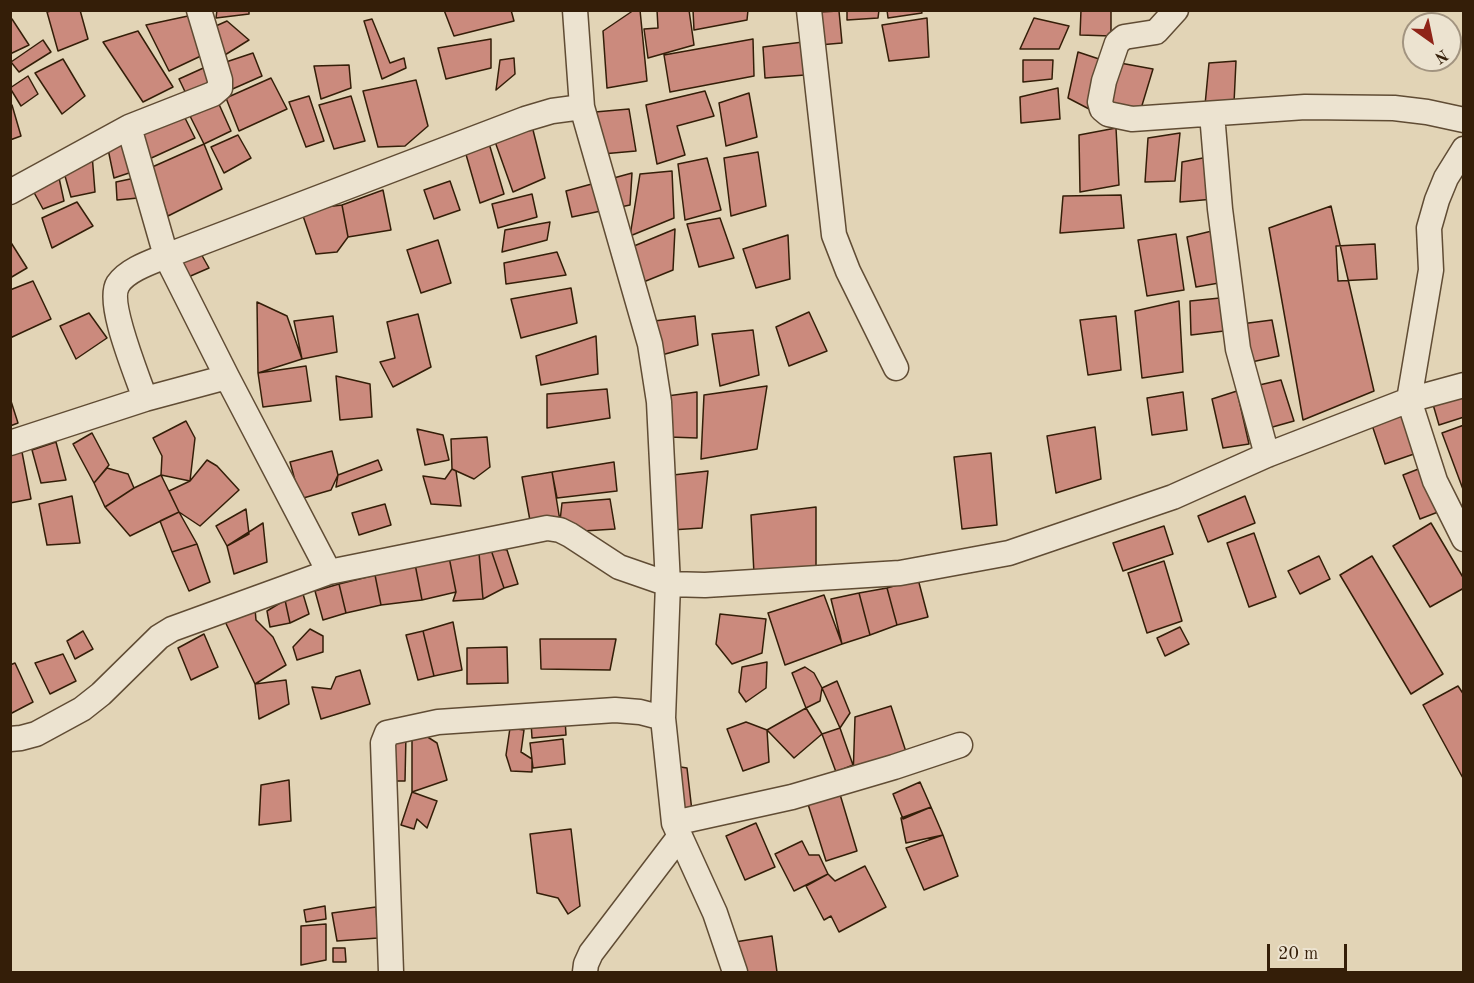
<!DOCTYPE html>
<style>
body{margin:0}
#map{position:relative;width:1474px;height:983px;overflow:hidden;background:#e2d4b6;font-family:"Old Standard TT",serif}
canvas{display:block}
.frame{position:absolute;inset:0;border:12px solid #341e08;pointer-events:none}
.north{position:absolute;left:1402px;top:12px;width:60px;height:60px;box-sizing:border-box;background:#ece3d0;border:2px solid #a29480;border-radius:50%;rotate:147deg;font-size:16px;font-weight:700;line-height:24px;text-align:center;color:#341e08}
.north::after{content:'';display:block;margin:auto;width:21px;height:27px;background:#8f2418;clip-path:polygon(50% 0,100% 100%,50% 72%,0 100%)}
.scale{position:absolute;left:1267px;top:944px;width:80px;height:27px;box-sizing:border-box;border:3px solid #341e08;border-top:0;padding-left:8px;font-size:18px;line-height:21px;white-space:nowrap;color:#341e08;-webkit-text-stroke:4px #ece3d0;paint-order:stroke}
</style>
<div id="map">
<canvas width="1474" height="983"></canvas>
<div class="frame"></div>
<div class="north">N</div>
<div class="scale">20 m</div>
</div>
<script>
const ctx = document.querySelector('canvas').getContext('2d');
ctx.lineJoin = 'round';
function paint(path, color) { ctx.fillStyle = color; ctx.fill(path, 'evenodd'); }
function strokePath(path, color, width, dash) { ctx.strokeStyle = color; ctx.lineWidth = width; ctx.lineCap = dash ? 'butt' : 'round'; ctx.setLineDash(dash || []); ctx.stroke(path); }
const building = new Path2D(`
 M55,10H80L88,39L58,51L47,12Z
 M217,10H249V14L216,18Z
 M444,10H511L514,21L454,36Z
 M634,10H640L647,81L607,88L603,31Z
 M657,10H689L694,45L648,58L644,29L658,28Z
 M693,10H748L747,20L694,30Z
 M847,10H879L878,18L847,20Z
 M887,10H921L922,13L888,18Z
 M1081,10H1111V36L1080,35Z
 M839,11L842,43L819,45V12Z
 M188,16L203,55L169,71L146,25Z
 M927,18L929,57L889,61L882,25Z
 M1034,18L1069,26L1059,49H1020Z
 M12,19L29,45L10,54V20Z
 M372,19L390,63L404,58L406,68L382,79L364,21Z
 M227,21L249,40L220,58L209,29Z
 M138,31L173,87L143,102L103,42Z
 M491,39V68L446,79L438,48Z
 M753,39L754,76L670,92L664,55Z
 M43,40L51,52L19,72L11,62Z
 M803,42L805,75L765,78L763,47Z
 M1078,52L1102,60L1091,110L1068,98Z
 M253,53L262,76L228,91L223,63Z
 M514,58L515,74L496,90L500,60Z
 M63,59L85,96L62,114L35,73Z
 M1023,60H1053L1052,79L1023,82Z
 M1236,61L1234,103L1205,105L1209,63Z
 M1120,63L1153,69L1140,112L1111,107Z
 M210,65L211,84L189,100L179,79Z
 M349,65L351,88L321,99L314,66Z
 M28,76L38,94L21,106L10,88Z
 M271,78L287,109L239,131L226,98Z
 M416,80L428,126L405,146L378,147L363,91Z
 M1058,88L1060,119L1021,123L1020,97Z
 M705,91L714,116L677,126L685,155L657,164L646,105Z
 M749,93L757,137L726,146L719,103Z
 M309,96L324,141L306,147L289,102Z
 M351,96L365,141L334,149L319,105Z
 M218,102L231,131L204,144L190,116Z
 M10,105H12L21,136L10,140Z
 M629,109L636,151L602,154L595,112Z
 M183,114L195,138L147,160L142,130Z
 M532,126L545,178L513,192L493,136Z
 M1116,128L1119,185L1080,192L1079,135Z
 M1180,133L1175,181L1145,182L1148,138Z
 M238,135L251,158L224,173L211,147Z
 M488,140L504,194L480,203L465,151Z
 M125,141L132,172L114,178L108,149Z
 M204,144L222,189L168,216L150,168Z
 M758,152L766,206L731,216L724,158Z
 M92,154L95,192L71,197L63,169Z
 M1208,157L1214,199L1180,202L1182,162Z
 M707,158L721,210L685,220L678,164Z
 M672,171L674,218L630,236L640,174Z
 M58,173L64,201L43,209L31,187Z
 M632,173L630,205L572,217L566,191Z
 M135,178L138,198L117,200L116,182Z
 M450,181L460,210L434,219L424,190Z
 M383,190L391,230L348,237L342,205Z
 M532,194L537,217L498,228L492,204Z
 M1121,195L1124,228L1060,233L1063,196Z
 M77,202L93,226L52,248L42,218Z
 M342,205L348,237L337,252L316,254L301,210Z
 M1331,206L1374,391L1303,420L1269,228Z
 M720,218L734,258L699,267L687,224Z
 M550,222L547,240L502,252L505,230Z
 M675,229L673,270L641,283L634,246Z
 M1216,230L1219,283L1196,287L1187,237Z
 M1176,234L1184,290L1147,296L1138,240Z
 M788,235L790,279L756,288L743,249Z
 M438,240L451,283L421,293L407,250Z
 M10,241L27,268L10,278Z
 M1375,244L1377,279L1338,281L1336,246Z
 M200,252L209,268L186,278L180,257Z
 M557,252L566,275L506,284L504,263Z
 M33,281L51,319L10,338V290Z
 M571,288L577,323L521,338L511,299Z
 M1220,298L1224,331L1191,335L1190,301Z
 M1179,301L1183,372L1142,378L1135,311Z
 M257,302L287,316L302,359L258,373Z
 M809,312L827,351L789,366L776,327Z
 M89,313L107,338L76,359L60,326Z
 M418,314L431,367L393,387L380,362L395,358L387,322Z
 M333,316L337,352L302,359L294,321Z
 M695,316L698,345L658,356L654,321Z
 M1116,316L1121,370L1088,375L1080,320Z
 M1272,320L1279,356L1247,363L1241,324Z
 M753,330L759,375L720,386L712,334Z
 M596,336L598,374L541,385L536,356Z
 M306,366L311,401L263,407L258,373Z
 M336,376L370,384L372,417L340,420Z
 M1281,380L1294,421L1269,428L1255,386Z
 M767,386L757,449L701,459L704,395Z
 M607,389L610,418L547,428V394Z
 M1237,391L1249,444L1223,448L1212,399Z
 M1464,391V417L1439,425L1432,401Z
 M697,392V438L669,437L667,396Z
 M1183,392L1187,430L1152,435L1147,398Z
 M10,398L18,423L10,426Z
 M1400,412L1414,454L1385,464L1371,422Z
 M186,421L195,438L190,481L161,475L162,456L153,438Z
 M1464,425V492L1442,433Z
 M1095,427L1101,479L1056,493L1047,436Z
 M417,429L443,435L449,460L425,465Z
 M92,433L109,465L94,483L73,444Z
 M487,437L490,467L474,479L452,469L451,439Z
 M56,442L66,480L41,483L32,450Z
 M332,451L338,475L331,490L300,499L290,462Z
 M22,452L31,499L10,503V454Z
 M991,453L997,525L962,529L954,457Z
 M207,460L217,466L239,490L200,526L179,512L169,491L190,481Z
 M378,460L382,470L336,487L338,475Z
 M614,462L617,491L557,498L552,472Z
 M107,468L128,474L134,488L105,507L94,483Z
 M1421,468L1438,512L1420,519L1403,475Z
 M452,469L456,471L461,506L431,504L423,476L445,479Z
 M708,471L702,528L671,530L673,475Z
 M552,472L560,521L531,526L522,477Z
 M161,475L179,512L130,536L105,507L134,488Z
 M72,496L80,543L47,545L39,504Z
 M1245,496L1255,523L1208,542L1198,516Z
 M610,499L615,529L583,531L560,521L562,503Z
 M385,504L391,525L359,535L352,513Z
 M816,507V567L754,574L751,515Z
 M246,509L249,534L227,546L216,526Z
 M179,512L197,544L172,552L160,521Z
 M263,523L267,562L234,574L227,546Z
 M1431,523L1464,579V588L1430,607L1393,546Z
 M1164,526L1173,554L1123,571L1113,543Z
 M1254,533L1276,597L1249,607L1227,543Z
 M197,544L210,582L189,591L172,552Z
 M490,547L507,550L518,584L504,588Z
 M490,547L504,588L483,599L479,553Z
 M479,553L483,599L453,601L456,592L449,557Z
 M1319,556L1330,579L1300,594L1288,571Z
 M1372,556L1443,674L1411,694L1340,575Z
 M449,557L456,592L422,600L415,564Z
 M1164,561L1182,621L1147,633L1128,573Z
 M415,564L422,600L381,605L375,575Z
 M375,575L381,605L346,613L339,584Z
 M918,579L928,617L897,625L887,588Z
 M339,584L346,613L323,620L315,591Z
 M887,588L897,625L870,635L859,593Z
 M859,593L870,635L842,644L831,599Z
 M303,594L309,614L290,623L285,600Z
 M824,595L842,644L785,665L768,613Z
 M285,600L290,623L270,627L267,611Z
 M255,609L256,620L273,637L286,665L255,684L220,611Z
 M720,614L766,619L762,653L732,664L716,644Z
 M453,622L462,670L434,676L423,631Z
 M1180,627L1189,644L1165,656L1157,638Z
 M310,629L323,636V652L297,660L293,647Z
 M83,631L93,649L75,659L67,641Z
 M423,631L434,676L418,680L406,635Z
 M204,634L218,667L191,680L178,648Z
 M540,639H616L610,670L541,669Z
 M507,647L508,683L467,684V648Z
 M63,654L76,681L50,694L35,663Z
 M767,662L766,688L746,702L739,692L742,667Z
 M15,663L33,702L10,714V665Z
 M805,667L814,673L822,688L820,701L806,708L792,673Z
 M360,670L370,704L321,719L312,687L331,689L336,677Z
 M286,680L289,704L259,719L255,684Z
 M837,681L850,713L840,728L822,688Z
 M1458,686L1464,695V780L1423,705Z
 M891,706L909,761L853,779L855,717Z
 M806,708L822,734L794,758L767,730Z
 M565,719L566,735L532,738L531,722Z
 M746,722L767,730L769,762L743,771L727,729Z
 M412,727L437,743L447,780L412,792Z
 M510,728L524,730L521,752L532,759V772L511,771L506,755Z
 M840,728L853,765L836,772L822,734Z
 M389,734H406L405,781H388Z
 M563,739L565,764L533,768L530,743Z
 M668,765L687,768L692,811L674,813Z
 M289,780L291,821L259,825L261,785Z
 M920,782L931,807L903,819L893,794Z
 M839,791L857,851L826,861L807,801Z
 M412,792L437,801L427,828L417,819L414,829L401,825Z
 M931,807L943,835L906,843L901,818Z
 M756,823L775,867L745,880L726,836Z
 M571,829L580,906L568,914L558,898L537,893L530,834Z
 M943,835L958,876L924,890L906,848Z
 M802,841L809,855H819L828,874L794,891L775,854Z
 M865,866L886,907L839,932L831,916L824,920L806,886L828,874L835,881Z
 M325,906L326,919L306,922L304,910Z
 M376,907L378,938L337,941L332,913Z
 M326,924V960L301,965V926Z
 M772,936L777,972H740L735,942Z
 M333,948H345L346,962H333Z`);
paint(building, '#cb8a7d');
strokePath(building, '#341e08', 1.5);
const street = new Path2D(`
 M199,10L220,80V88L213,94L129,127L166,256L227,377L329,572
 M575,10L582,107L650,344L659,402L668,584L663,718L674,823L715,913L735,972
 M809,10L834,235L848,271L896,368
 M1176,10L1156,32L1124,37L1117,43L1104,81L1100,102L1102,109L1108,114L1132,119L1305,107L1394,108L1427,112L1464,120
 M1212,114L1220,209L1238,349L1267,455
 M1464,149L1446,178L1437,200L1429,228L1431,270L1409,400L1435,481L1464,539
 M10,192L129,127
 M145,399C138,377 106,303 118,284C127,270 151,262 166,256L525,119L552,111L582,107
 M10,443L145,399L227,377
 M10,739L21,738L36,734L82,709L101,694L159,637L172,629L329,572L547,528L560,530L570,535L619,567L668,584L705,585L900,573L1009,553L1173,497L1267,455L1409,400L1464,385
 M674,823L792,797L894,767L960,745
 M391,972L383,743L387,733L438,722L615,710L640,712L663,718
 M585,972L586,964L591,953L680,836`);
strokePath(street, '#604c34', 27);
strokePath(street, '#ece3d0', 24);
</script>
